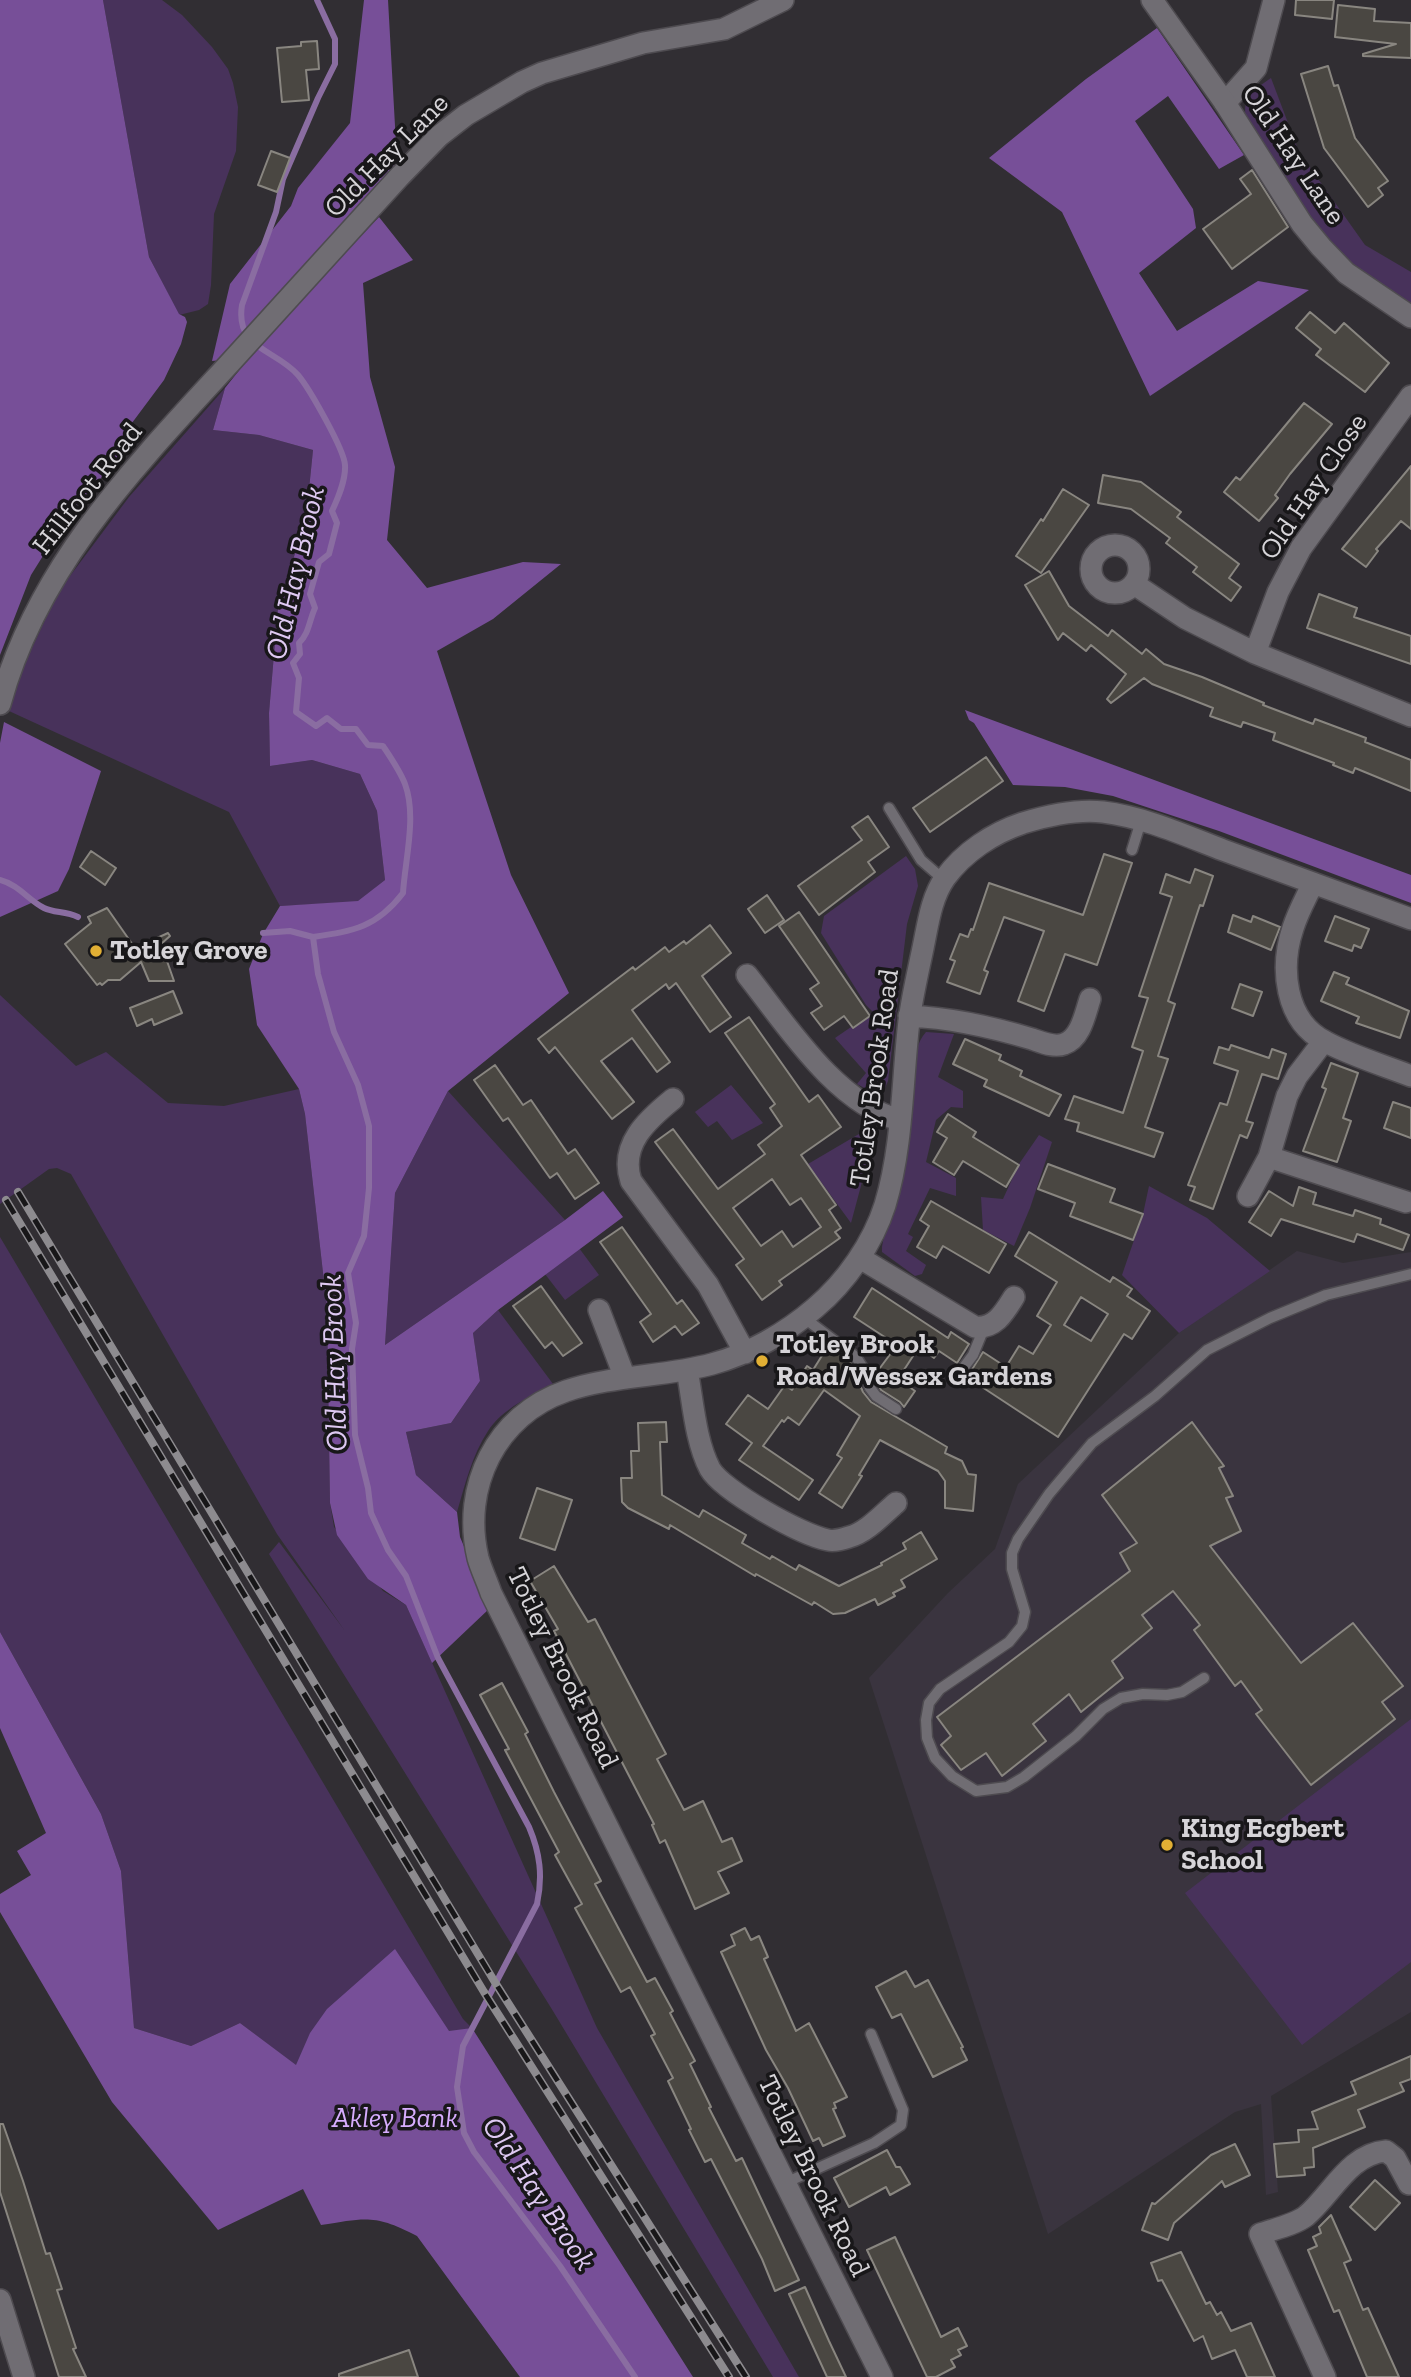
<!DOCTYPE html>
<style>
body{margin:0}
canvas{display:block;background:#312e33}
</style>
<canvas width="1411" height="2377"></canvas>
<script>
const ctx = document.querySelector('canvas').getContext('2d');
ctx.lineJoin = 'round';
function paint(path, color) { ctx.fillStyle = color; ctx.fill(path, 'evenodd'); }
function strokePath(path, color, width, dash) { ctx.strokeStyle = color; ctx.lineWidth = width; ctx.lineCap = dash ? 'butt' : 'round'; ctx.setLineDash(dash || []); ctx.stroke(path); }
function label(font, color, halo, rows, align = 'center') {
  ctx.font = font + ' "Zilla Slab",serif'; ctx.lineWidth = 7; ctx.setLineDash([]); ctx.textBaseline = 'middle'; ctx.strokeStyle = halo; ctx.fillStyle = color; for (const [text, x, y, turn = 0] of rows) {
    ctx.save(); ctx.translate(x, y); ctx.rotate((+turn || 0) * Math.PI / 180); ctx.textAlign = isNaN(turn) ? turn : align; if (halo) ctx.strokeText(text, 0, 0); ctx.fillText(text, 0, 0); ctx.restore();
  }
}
paint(new Path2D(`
 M1297,1251L1343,1263L1411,1252V2012L1271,2096L1278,2192L1266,2195L1261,2104L1235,2112L1048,2234L869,1678L948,1593L995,1549L1018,1484L1179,1333Z`), '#3a343f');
paint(new Path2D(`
 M103,0H162L182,15L212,47L228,69L233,83L238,107L236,151L214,214L211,285L208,304L199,310L179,315L149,257Z
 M1271,78L1299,152L1365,245L1411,272V305L1361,276L1330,248L1246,120C1242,95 1253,91 1271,78Z
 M225,388L213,430L259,435L313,450L306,519L278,607L269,713L270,766L312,760L360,774L377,811L385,880L358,902L280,906L229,812L9,711L20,674L58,592L129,497Z
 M906,856L915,869L918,886L907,924L888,1081L885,1088L868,1090L857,1084L866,1073L835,1038L873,1012L866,1005L821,933L824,916Z
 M0,995L76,1066L106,1052L168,1103L224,1106L299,1089L305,1114L327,1308L330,1503L334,1527L383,1591L406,1605L597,2028L799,2377H773L553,2011L269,1554L279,1542L345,1631L277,1534L71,1174L57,1168L49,1169L0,1204Z
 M926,1032L954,1034L938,1077L963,1091V1108L951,1107L936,1120L926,1162L956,1178V1196L930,1188L908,1234L913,1237L906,1251L926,1265L922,1274L915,1276L882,1252C881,1237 891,1225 895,1211C904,1181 909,1147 912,1116C915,1090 908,1052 926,1032Z
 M731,1085L763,1123L732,1140L717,1121L708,1127L695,1112Z
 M448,1091L565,1220L385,1345L395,1193Z
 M859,1134L873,1141L876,1147L872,1160L866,1167L851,1223L808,1164Z
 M1039,1135L1052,1142L1030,1208L1014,1246L983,1230L981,1197L1003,1199L1019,1164Z
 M1149,1186L1207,1218L1270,1271L1179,1333L1122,1275L1143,1214Z
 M0,1237L463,2019L472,2028L296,2066L240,2023L191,2046L134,2028L121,1871L101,1814L0,1632Z
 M579,1248L599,1275L565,1300L545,1274Z
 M498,1310L553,1384C531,1396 502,1409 488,1431C472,1455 465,1485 457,1512L416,1475L406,1432L451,1423L480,1381L473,1333Z
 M1411,1719V1962L1302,2045L1185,1893Z`), '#48325b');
paint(new Path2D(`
 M0,0H103L149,257L179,314L185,317L187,322L181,344L164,380L123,435L121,456L71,511L31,575L0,655Z
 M364,0H388L396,144L400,168L222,360L212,361L230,284L291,206L298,188L350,123Z
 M1157,28L1244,155L1219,169L1168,96L1135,121L1193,209L1196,228L1139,273L1177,331L1258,281L1309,290L1150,396L1062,212L989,158L1086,79Z
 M379,217L413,260L363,283L370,377L395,467L387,540L427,588L523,562L561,564L493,619L437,651L511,875L569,993L448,1091L395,1193L385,1345L565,1220L603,1191L623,1217L498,1310L473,1333L480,1381L451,1423L406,1432L416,1475L457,1512L460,1537L490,1608L432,1663L406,1605L368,1579L337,1535L330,1503L327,1308L305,1114L299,1089L257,1025L249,969L263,934L280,906L358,901L385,880L377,811L360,774L312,760L270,766L269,713L278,607L306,519L313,450L259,435L213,430L225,388L265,338Z
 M965,710L1411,875V903L1219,831L1113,796L1065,787L1013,785L974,723L969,720Z
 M4,722L101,771L69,869L58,891L0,917V743Z
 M0,1632L101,1814L121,1871L134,2028L191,2046L240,2023L296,2065L310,2033L327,2009L395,1949L449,2031L472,2028L693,2377H520L417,2236C375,2214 366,2218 321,2225L303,2189L218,2230L112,2102L0,1912V1894L31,1875L17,1851L46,1833L0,1728Z`), '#774f98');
strokePath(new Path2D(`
 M317,0L335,39V64L318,98L283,179L276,212L242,305C235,349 275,349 298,375C309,388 344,449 345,465C346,480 338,498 332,511L337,523L329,554L319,562L310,594L315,608C309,621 309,634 299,643L300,654L293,663L299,678L296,712L316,726L327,718L341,729H356L368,745L383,746C391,758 400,771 405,784C417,816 405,860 403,893C377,927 354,931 313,937L318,974L334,1032L358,1085L369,1126V1188L364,1236L348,1273L356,1323L352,1349L355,1435L368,1488L371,1513L388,1550L406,1576L438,1658L529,1827C540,1853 543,1876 537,1904L463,2046L457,2087L464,2133L474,2152L560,2266L635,2377
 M0,880C19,885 28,900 44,908C54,913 66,911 78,917
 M263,933L290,931L313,937`), '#8a6da1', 6);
const building = new Path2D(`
 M1296,0H1334L1332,19L1295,15Z
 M1338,5L1375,9L1374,21L1411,23V58L1363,56V54L1396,44L1335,37Z
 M317,41L319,69L306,70L309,100L282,102L277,48L301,46V42Z
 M1328,66L1334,86L1338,85L1355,138L1388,181L1378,188L1383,195L1368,207L1324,148L1301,74Z
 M271,151L290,158L277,192L258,185Z
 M1252,170L1288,227L1232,269L1203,229L1251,194L1240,179Z
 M1310,312L1335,333L1344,323L1389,363L1365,392L1316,355L1321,349L1296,328Z
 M1304,403L1332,424L1290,474L1275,495L1278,498L1259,521L1224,492L1236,477L1240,480Z
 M1411,466V529L1401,521L1376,549L1378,551L1366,567L1342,549Z
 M1103,475L1141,482L1181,512L1177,517L1239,564L1229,578L1241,587L1231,601L1193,572L1197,567L1166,543L1170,538L1131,509L1098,503Z
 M1063,489L1089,505L1041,573L1016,556L1041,519L1043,521Z
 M1049,571L1069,606L1108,636L1112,630L1142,654L1146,649L1164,664L1202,677L1264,703L1263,705L1313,724L1315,719L1366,738L1365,742L1411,760V791L1355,768L1353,773L1333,765L1334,763L1273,740L1275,733L1243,722L1241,727L1210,716L1213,708L1152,684L1144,678L1111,703L1107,699L1126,674L1091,645L1086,651L1063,633L1058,640L1025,585Z
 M1319,594L1357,608L1354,617L1411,636V664L1307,628Z
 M986,757L1003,781L930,832L913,808Z
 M868,816L889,847L868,862L875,872L819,915L798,886L862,840L852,827Z
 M91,851L116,868L105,885L80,867Z
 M1104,854L1132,863L1097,965L1065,954L1044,1011L1018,1001L1044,931L1004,917L984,970L988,972L980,994L947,982L955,961L950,959L960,934L968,937L971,929L973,930L989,883L1083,915Z
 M1195,869L1213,876L1203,906L1200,905L1168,1001L1175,1004L1158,1056L1168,1059L1145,1127L1163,1133L1154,1157L1077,1131L1079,1123L1065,1119L1074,1096L1123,1113L1143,1051L1132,1047L1148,998L1139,996L1172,897L1160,893L1166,874L1190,883Z
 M767,895L784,920L765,933L748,909Z
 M107,908L135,948L168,933L170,936L161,944L174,981H149L141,962L120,980H108L102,985L100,983L97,985L65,944L91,923L88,917Z
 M799,912L870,1016L853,1028L844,1016L824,1030L811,1013L822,1006L810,989L819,983L779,926Z
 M1233,915L1251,922L1253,916L1280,927L1271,950L1228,932Z
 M1335,916L1369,929L1361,948L1354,945L1352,951L1325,941Z
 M710,925L731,953L702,976L731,1017L710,1032L676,983L669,989L666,984L632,1010L670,1062L657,1072L632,1038L601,1061L634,1102L612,1119L555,1047L549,1053L538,1039L633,967L635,970L665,947L669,952L684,941L686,944Z
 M1334,972L1349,978L1346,984L1409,1011L1400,1038L1356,1023L1359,1017L1321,1001Z
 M1240,984L1262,992L1253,1016L1232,1008Z
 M173,991L182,1013L154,1025L152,1019L137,1026L130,1008Z
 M749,1017L809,1102L818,1095L841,1127L801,1155L836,1205L829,1210L841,1228L835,1232L840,1238L779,1281L782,1285L762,1300L736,1265L744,1259L655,1142L673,1129L718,1189L765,1154L758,1145L782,1126L770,1108L775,1104L725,1033ZM772,1179L790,1205L801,1198L821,1227L793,1247L782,1231L761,1246L733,1208Z
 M965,1039L1001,1055L999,1060L1022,1071L1020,1076L1061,1095L1049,1116L984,1086L987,1080L953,1064Z
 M1231,1045L1269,1058L1272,1049L1286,1054L1278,1079L1262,1074L1246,1121L1253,1123L1247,1138L1240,1135L1213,1209L1190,1200L1195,1187L1188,1185L1220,1103L1227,1105L1238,1071L1214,1063L1219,1047L1229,1050Z
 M1331,1063L1358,1073L1343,1118L1351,1121L1337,1162L1303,1151L1326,1089L1322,1087Z
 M495,1065L523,1105L531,1100L568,1154L575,1149L599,1183L575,1199L557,1173L550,1178L508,1118L503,1121L474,1080Z
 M1393,1102L1411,1108V1138L1384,1128Z
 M948,1114L976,1132L973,1137L1019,1165L1006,1187L963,1161L954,1175L933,1162L947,1138L937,1132Z
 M1048,1164L1115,1189L1110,1202L1143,1214L1133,1240L1070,1216L1075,1203L1038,1189Z
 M1299,1187L1316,1193L1313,1204L1353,1216L1355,1210L1381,1219L1380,1224L1409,1235L1403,1250L1357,1234L1354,1242L1281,1219L1271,1236L1249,1222L1269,1191L1293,1206Z
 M931,1201L1006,1244L989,1273L943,1246L936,1258L917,1247L929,1226L920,1220Z
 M622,1227L677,1304L682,1300L699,1323L682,1335L675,1326L653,1342L640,1322L651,1314L600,1242Z
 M1029,1232L1110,1282L1113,1277L1132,1289L1127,1296L1150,1311L1132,1339L1124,1334L1058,1437L982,1387L985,1382L971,1371L983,1352L1006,1367L1019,1346L1033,1354L1051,1325L1037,1316L1057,1282L1015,1256ZM1081,1297L1108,1314L1091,1341L1064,1325Z
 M541,1286L582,1343L563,1356L552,1342L545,1348L513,1306Z
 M872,1288L948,1338L951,1332L969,1344L957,1363L939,1351L934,1358L919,1347L898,1379L915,1391L904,1407L900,1402L881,1390L874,1376L897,1345L854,1317Z
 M828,1346L850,1362L863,1392L871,1402L947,1447L945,1453L962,1461L968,1474L976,1475L973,1511L945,1508V1481L938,1471L880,1440L859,1475L862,1476L842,1508L819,1493L842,1458L837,1455L860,1416L824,1390L799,1425L788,1417L784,1422L782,1420L763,1446L813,1480L799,1500L739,1460L752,1443L726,1424L748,1395L768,1409L785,1385L792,1390L807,1366L813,1370Z
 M666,1422L667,1442H660L662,1495L699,1517L703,1510L746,1535L742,1543L770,1559L772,1556L796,1570L799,1565L839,1586L882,1565L881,1563L906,1549L903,1543L921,1532L937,1559L901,1580L905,1587L893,1593L895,1596L878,1605L875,1599L845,1613L833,1614L814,1602L812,1605L756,1574L755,1576L670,1525L669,1529L628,1508L622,1502L621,1478H632L631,1451H639L638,1423Z
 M1192,1422L1224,1466L1219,1468L1233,1496L1226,1498L1241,1531L1210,1546L1301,1663L1353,1623L1403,1686L1382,1702L1395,1719L1311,1785L1256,1714L1262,1710L1241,1681L1235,1686L1194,1630L1200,1625L1173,1591L1142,1615L1152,1628L1112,1661L1123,1678L1081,1712L1069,1694L1033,1724L1046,1741L1002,1776L986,1753L961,1770L941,1745L951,1736L937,1717L1130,1571L1120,1553L1137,1543L1102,1495Z
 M537,1488L572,1500L555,1550L520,1538Z
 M554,1566L588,1622L595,1619L666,1754L657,1759L684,1810L703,1801L722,1842L732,1838L742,1861L718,1872L729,1893L695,1909L665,1840L660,1843L652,1825L654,1824L554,1631L558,1629L530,1581Z
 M502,1683L528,1732L525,1734L554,1792L601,1881L595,1884L647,1982L655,1978L673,2011L670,2013L695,2061L690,2064L711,2107L709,2108L736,2161L742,2158L799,2280L775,2291L762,2259L711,2159L705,2162L689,2130L691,2129L668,2081L673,2078L651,2036L655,2034L630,1987L621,1992L575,1908L582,1904L555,1855L559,1852L505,1750L509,1749L480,1695Z
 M745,1928L751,1940L759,1936L768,1957L764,1959L796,2031L809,2023L847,2097L834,2103L836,2108L833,2109L845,2136L823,2146L819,2138L813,2141L788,2088L766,2050L721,1952L735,1945L731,1935Z
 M906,1971L915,1987L928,1980L963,2047L961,2048L967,2060L933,2077L901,2014L892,2018L876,1987Z
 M1411,2056V2079L1400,2083L1404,2091L1358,2110L1365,2127L1313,2148L1314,2167L1304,2168L1305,2175L1277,2177L1274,2144L1299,2142L1298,2130L1318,2129L1312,2112L1356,2094L1351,2082Z
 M0,2124H3L23,2181L46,2254L50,2253L62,2289L57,2290L76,2348L73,2349L86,2377H59L0,2192Z
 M1235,2144L1250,2175L1225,2187L1222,2181L1174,2223L1168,2240L1142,2230L1152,2203L1155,2204L1211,2155Z
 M887,2150L896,2167H900L910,2184L890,2195L886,2187L849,2207L834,2178Z
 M1375,2180L1400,2203L1375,2230L1350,2207Z
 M1331,2215L1351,2260L1344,2263L1363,2310L1368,2308L1399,2377H1367L1339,2310L1334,2312L1308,2250L1317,2246L1313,2237L1321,2233L1319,2227Z
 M895,2237L941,2337L958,2328L967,2346L958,2350L961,2355L951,2360L955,2367L936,2377H927L867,2250Z
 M1181,2252L1206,2304L1210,2302L1217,2315L1221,2312L1231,2331L1251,2323L1275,2377H1247L1235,2350L1212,2359L1203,2336L1194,2341L1162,2280L1158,2281L1151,2263Z
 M805,2287L829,2341L846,2377H827L789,2294Z
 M409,2350L418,2377H339V2374Z`);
paint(building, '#4a4742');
strokePath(building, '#898680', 2);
const lane = new Path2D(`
 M889,808L921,860L944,880
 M1132,850L1141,821
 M803,1317L856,1357L863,1368L870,1388L876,1396L896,1409
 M961,1371L973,1355L984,1328
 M1204,1678L1182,1692L1167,1695L1143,1694L1121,1698L1103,1709L1076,1736L1024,1777L1007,1787L976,1791L952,1776L935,1758L927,1738L926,1720L929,1703L940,1689L1009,1642L1022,1626L1025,1612L1012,1569V1553L1018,1539L1049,1494L1092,1443L1155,1396L1207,1350L1270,1318L1326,1295L1411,1274
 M785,2183L874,2143L901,2125L903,2110L871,2034`);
const street = new Path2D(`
 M1225,103L1256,68L1274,0
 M1411,396L1301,548L1278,592L1255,653L1411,716
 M1091 569a24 24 0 1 1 48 0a24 24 0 1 1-48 0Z
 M1134,584L1185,618L1255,653
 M1313,883C1306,898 1298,912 1293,928C1280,967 1284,1021 1326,1042C1352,1056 1383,1065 1411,1076
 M747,975C786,1024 836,1104 900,1120
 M909,1016C952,1018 992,1027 1032,1039C1041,1042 1054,1048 1064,1044C1081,1038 1085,1014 1090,999
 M673,1099C647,1120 619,1145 631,1181L708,1285L745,1353
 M1269,1157L1406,1202
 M1248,1196L1269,1157L1287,1096L1297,1076L1323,1042
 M860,1258L975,1327C995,1329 1004,1313 1014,1297
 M599,1310L625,1378
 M687,1370C693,1401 695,1440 710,1469C723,1491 801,1535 828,1540C833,1541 843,1539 849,1537C866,1533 883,1514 896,1503
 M0,2300L24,2377
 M882,2377L491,1593C487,1581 481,1569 478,1558C461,1487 496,1415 566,1391C613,1375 664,1377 712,1364C749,1354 786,1333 815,1308C846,1282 873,1243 885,1205C903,1146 902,1081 909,1021C912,997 918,972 923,948C928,924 931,898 945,878C964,852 993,833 1023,823C1046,816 1078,809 1103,812C1144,817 1184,835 1223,850C1286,873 1348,896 1411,919
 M1325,2377L1260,2234C1274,2229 1294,2225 1306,2216C1332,2194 1349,2154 1386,2151L1395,2158L1409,2184`);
const secondary = new Path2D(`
 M1152,0L1225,103L1302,224L1321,247L1346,273L1411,317
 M0,704C37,567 135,466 229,364C286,302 343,239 400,176L439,136L466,115L522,82L542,73L643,43L724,29L783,0`);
strokePath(lane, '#4e4b50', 13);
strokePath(street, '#4e4b50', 24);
strokePath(secondary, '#4e4b50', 24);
strokePath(lane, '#706d73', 10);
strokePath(street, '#706d73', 21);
strokePath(secondary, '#706d73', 21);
const rail = new Path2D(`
 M18,1192L496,1984L746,2377
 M6,1200L484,1992L729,2377`);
strokePath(rail, '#8d8b8f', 8);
strokePath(rail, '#181719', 5, [16]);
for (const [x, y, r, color] of [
 [96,951,7,"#e1af34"],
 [762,1361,7,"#e1af34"],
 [1167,1845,7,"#e1af34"]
]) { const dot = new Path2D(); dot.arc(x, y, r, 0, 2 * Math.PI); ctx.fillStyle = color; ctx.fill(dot); strokePath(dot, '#181719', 2.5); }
label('28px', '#d6d4d8', '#181719', [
 ["Old Hay Lane",1293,155,56],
 ["Old Hay Lane",387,156,-45],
 ["Old Hay Close",1314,487,-56],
 ["Hillfoot Road",88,489,-52],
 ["Totley Brook Road",875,1078,-82],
 ["Totley Brook Road",562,1668,64],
 ["Totley Brook Road",813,2176,64]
]);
label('bold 28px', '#d6d4d8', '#181719', [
 ["Totley Grove",110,951],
 ["Totley Brook",776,1345],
 ["Road/Wessex Gardens",776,1377],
 ["King Ecgbert",1181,1829],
 ["School",1181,1861]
], 'left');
label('italic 28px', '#d7adfe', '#181719', [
 ["Akley Bank",395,2119]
]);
label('italic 30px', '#dec9f2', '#181719', [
 ["Old Hay Brook",296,573,-77],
 ["Old Hay Brook",335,1363,-92],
 ["Old Hay Brook",538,2194,56]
]);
</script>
